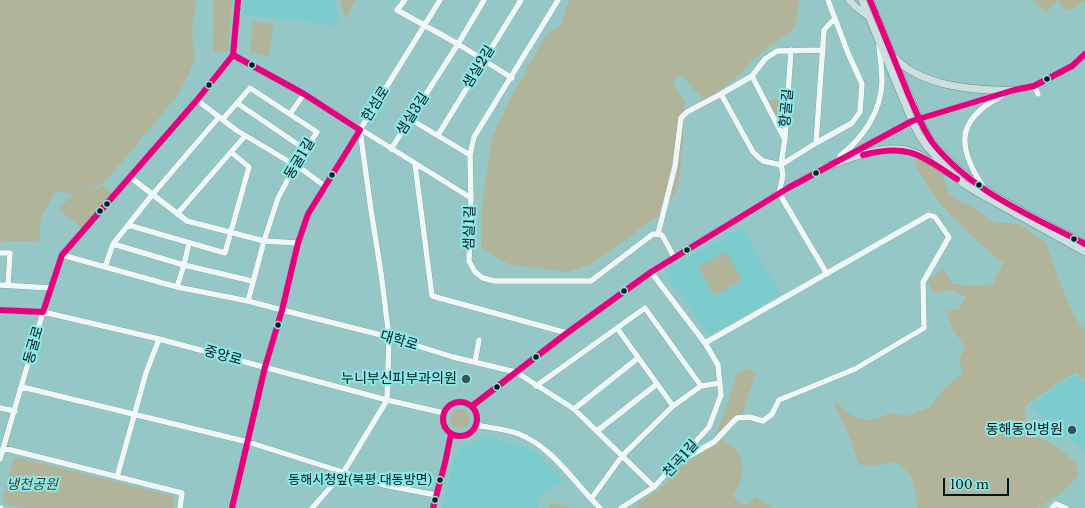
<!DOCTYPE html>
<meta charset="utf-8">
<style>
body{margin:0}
#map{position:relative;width:1085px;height:508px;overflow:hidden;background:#95c7c7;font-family:"Libre Baskerville",serif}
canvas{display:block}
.scale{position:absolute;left:943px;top:478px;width:66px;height:18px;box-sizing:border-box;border:2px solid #001717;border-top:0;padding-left:5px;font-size:12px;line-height:14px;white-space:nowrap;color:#001717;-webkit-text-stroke:3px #8de8e9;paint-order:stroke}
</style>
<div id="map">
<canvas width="1085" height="508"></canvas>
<div class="scale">100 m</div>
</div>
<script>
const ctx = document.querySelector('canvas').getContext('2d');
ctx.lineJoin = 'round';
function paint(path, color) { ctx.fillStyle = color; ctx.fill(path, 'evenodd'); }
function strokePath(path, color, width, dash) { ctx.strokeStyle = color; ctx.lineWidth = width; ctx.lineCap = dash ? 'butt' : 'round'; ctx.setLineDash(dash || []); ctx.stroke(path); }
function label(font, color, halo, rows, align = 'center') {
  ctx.font = font + ' "Libre Baskerville","Noto Sans KR",serif'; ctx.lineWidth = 4; ctx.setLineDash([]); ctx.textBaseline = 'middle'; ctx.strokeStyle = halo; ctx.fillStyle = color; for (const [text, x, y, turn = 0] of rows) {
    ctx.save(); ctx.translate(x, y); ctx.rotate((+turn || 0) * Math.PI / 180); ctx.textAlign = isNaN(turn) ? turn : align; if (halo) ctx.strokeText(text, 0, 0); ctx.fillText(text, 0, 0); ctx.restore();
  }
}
paint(new Path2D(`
 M245,0H335L338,26L243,14Z
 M742,227L781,294L709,336L664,271Z
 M1075,375L1085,385V451L1035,409L1029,407L1044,395Z
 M488,436L534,450L564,481L542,494L537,508H442L454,457L463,445Z`), '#7cccce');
paint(new Path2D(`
 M0,0H196V3L192,31L195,59L185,82L174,100L103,184L76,195L104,186L114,195L84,230L58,209L69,198L75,195L56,191L41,217L39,241H1L0,246Z
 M214,0H232L228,51L213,53Z
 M340,0H355L346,19L340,1Z
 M569,0H800L795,28L753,59L743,72L704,102L682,74L673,84L685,102L682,152L678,187L664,212L591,264L569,272L510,265L481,248L482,205L492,137L508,103L546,35L562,23Z
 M1033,0H1058L1046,13Z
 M1058,0H1085V1L1071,10L1063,9Z
 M253,22L274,24L269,57L250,52Z
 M785,99L783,129L768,101Z
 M923,154L940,171L950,195L981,212L991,222L1019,224L1046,243L1064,293L1072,312L1085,332V380L1076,372L1062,380L1026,405L1025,424L1042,439L1058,447L1075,462L1079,475L1062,493L1056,496L1038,508H917C915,487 915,476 897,462L876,466L859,465L848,433L834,404L837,402C841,406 846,412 851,415C865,423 877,421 889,413L907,416L930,407L945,388L963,373L959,359L965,347L952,328L946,312L960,308L966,297L950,290L933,293L928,281L943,269L952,284L979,286L993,284L1003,263C977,241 950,219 931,191C924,182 919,171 914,162Z
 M726,252L742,280L714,296L698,267Z
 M749,369L756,374L742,415L721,437C725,442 729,444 733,447C749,461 742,481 733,496L740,503L748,505L755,497L774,508H633L663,486L681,463L703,453L713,440L723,417L738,372Z
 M450 419a10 10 0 1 1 20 0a10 10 0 1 1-20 0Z
 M14,457L174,496V508H23L2,503Z
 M551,503L576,508H548Z`), '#b1b498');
const minor = new Path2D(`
 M405,0L397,10L458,44L512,78
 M558,0L474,137L470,155L471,198L469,261L475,272L483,278L495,281H591L653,234L662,235L674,257
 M823,50L777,51L765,59L752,76L721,94L753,152L763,161L781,165L783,175L779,193L827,274
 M233,55L304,94L471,198
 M752,76L784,138
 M1034,86L1038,94
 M197,100L236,130L303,170L326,187
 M237,103L306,150
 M290,114L304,94
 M223,119L250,88L317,132L295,166L278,198L264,241L248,301
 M410,119L470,155
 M919,119L1014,90L1034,86L1072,66L1085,54
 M438,135L521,0
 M816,143L824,30L835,18
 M391,149L458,44L484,0
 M840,156C863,138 881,112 882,82C882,70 880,57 879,45
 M840,159L912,121
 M415,164L432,296L567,333
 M781,165L816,143L852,123L860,112L862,84L848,53L828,0
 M781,165L785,138L791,50
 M130,177L187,221L264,241L298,243
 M984,188C958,149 954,121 1000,97
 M177,214L245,136
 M128,225L225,253L249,167L231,152
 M658,234L675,166L681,118L687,112L721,94
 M189,243L184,265L252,281
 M113,244L184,265L177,287
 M0,253H10L8,285
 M62,255L177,287L248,301L282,310L389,337L453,357L516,372L574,409L654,487
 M105,267L113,244L152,195L219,117
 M0,285L51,288
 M0,310L43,312L159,339L387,400L444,413
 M617,328L673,406
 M475,362L479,340
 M536,386L645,308L701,386
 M22,387L248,442L384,485L436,495
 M443 419a17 17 0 1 1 34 0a17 17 0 1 1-34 0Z
 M472,406L567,333L651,272L779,193L829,165
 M0,408L15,411
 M574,409L638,358
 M476,425C490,428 506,429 519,434C554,448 574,483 600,508
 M597,431L657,384
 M3,448L182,493L180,508
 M0,459L43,312L62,255L197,100L233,55L238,0
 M678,462L714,442L730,425L737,418L749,417L763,421L772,414L779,400L855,369L924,328L923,282L949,237L935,217L929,215L705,343
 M117,477L146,373L159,339
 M591,499L622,456L673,406L701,386L720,383
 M0,508H1
 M232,508L265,367L282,310L298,243L308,214L440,0
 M312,508L343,473L387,400L389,337L381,273L371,210L360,130
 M433,508L445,463L451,434
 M621,508L654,487L709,427L721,395L718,365L705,343L651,272
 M1052,508L1056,504L1066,508`);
const major = new Path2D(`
 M849,0L856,7L868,16
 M862,0L912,121L919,135L928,148L949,171L964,184L980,194L1085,252
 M870,0C883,32 895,64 909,95C916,111 922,128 932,142C969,190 1033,216 1085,244
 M895,58C922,87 977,91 1014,90
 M827,166C854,158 887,141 915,153C926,157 935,165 945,171`);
strokePath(minor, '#6a9394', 6);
strokePath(major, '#628c8c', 8);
strokePath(minor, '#eff7f7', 5.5);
strokePath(major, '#ccdede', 7);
strokePath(new Path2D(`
 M870,0C883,32 896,64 909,96C916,111 922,128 932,142C970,191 1032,216 1085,244
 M863,155C909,143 920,155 957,179
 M0,310L43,312L62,255L197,100L233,55L238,0
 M443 419a17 17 0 1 1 34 0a17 17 0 1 1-34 0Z
 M472,406L567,333L651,272L788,188L912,121L1014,90L1034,86L1072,66L1085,54
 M232,508L265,367L282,310L298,243L308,214L360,130L304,94L233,55
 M433,508L445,463L451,434`), '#e5007d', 6);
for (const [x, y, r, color] of [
 [252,65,3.5,"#001717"],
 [1047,79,3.5,"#001717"],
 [209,85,3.5,"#001717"],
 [816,173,3.5,"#001717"],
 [332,175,3.5,"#001717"],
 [979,185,3.5,"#001717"],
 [107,204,3.5,"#001717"],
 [100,211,3.5,"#001717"],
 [1074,239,3.5,"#001717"],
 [687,250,3.5,"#001717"],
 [624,291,3.5,"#001717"],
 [278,325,3.5,"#001717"],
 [536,357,3.5,"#001717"],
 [466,379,5,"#345555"],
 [497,387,3.5,"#001717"],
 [1072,430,5,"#345555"],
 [440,480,3.5,"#001717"],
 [435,500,3.5,"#001717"]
]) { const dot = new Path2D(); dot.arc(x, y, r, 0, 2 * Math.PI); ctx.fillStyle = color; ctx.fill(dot); strokePath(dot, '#8de8e9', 1.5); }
label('13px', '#001717', '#8de8e9', [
 ["동해시청앞(북평.대동방면)",432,480]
], 'right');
label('14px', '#001717', '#8de8e9', [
 ["샘실2길",479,67,-58],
 ["한섬로",376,104,-58],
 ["항골길",787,108,-85],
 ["샘실3길",413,114,-57],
 ["동굴1길",300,159,-59],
 ["샘실1길",470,228,-88],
 ["대학로",399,341,16],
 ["동굴로",34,345,-74],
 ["중앙로",223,356,15],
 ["천곡1길",681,459,-48]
]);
label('14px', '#001717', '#8de8e9', [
 ["누니부신피부과의원",457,379],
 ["동해동인병원",1063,430]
], 'right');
label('italic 14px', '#513d1d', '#8de8e9', [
 ["냉천공원",32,485]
]);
</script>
